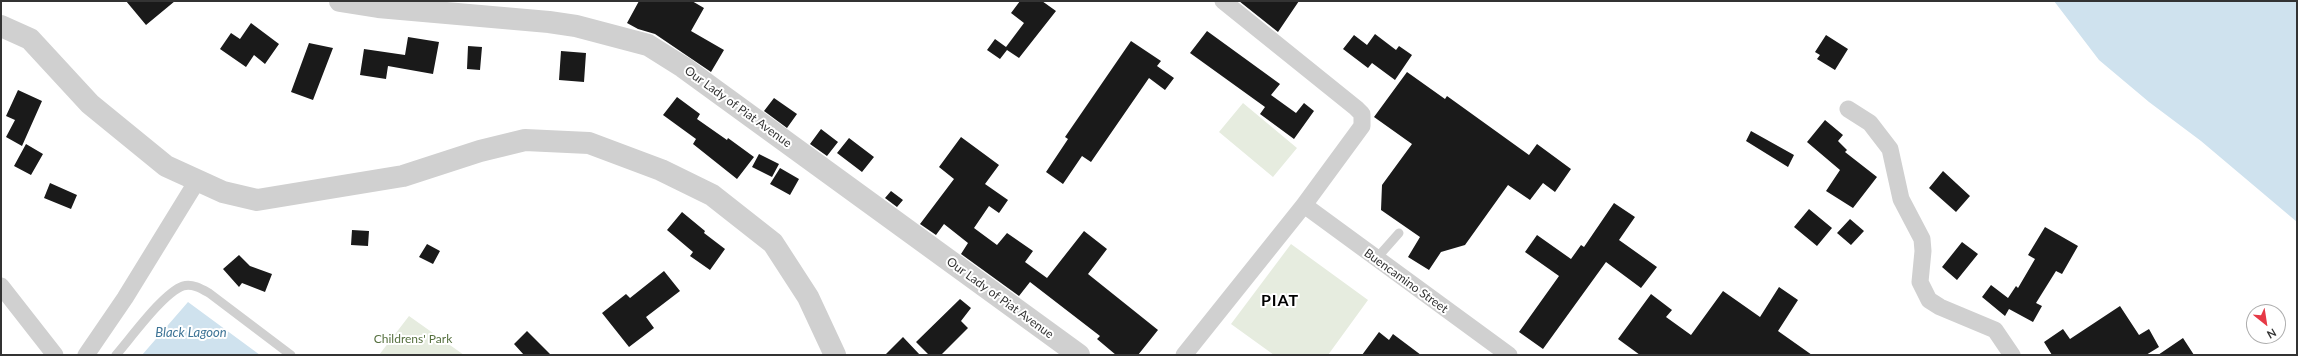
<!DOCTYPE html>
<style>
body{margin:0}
#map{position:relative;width:2298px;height:356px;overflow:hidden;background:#fff;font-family:Lato,sans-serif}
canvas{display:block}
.frame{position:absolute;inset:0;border:2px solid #333;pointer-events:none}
.north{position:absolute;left:2246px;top:304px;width:40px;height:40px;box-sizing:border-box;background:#fff;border:1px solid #adadad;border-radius:50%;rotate:150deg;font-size:11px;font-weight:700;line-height:16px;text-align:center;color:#333}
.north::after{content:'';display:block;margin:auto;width:14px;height:18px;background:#e63946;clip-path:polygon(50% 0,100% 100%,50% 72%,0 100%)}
</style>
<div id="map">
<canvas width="2298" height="356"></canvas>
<div class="frame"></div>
<div class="north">N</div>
</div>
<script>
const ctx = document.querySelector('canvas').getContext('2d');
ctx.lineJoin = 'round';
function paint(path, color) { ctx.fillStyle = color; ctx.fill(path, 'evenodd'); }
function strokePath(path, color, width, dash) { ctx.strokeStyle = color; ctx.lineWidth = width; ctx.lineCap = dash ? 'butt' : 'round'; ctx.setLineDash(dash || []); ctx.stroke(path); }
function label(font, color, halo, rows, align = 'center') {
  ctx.font = font + ' Lato,sans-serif'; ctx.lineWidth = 4; ctx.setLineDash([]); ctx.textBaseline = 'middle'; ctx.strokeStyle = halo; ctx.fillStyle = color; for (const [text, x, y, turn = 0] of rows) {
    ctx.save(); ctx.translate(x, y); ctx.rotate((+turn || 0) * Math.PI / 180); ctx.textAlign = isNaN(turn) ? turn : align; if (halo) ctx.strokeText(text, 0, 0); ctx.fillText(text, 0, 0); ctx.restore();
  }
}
paint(new Path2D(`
 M1243,103L1297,148L1273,177L1219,132Z
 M1291,244L1368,300L1328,355H1274L1231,324Z
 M409,316L464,355H379Z`), '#e6ecdf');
paint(new Path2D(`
 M2054,1H2297V222L2201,141L2149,102L2099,60Z
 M188,302L260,355H142Z`), '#cfe2ee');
paint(new Path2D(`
 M126,1H175L146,25Z
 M639,1H692L704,8L691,31L724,50L711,72L655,34L638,29L627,23Z
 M1020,1H1042L1056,11L1019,58L1007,50L1000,59L987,50L995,39L1006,47L1024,23L1011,13Z
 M1239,1H1299L1278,32Z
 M251,23L279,44L265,64L254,55L246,67L220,49L231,33L240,39Z
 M1207,31L1280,84L1271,95L1296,113L1304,103L1314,111L1294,139L1260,114L1265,107L1190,53Z
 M1375,34L1396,50L1399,46L1412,55L1395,80L1372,63L1368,68L1343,49L1354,35L1367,45Z
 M1826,35L1848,49L1835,70L1817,59L1820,55L1815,52Z
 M408,37L439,42L433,74L388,66L386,79L360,75L364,49L405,55Z
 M1131,41L1161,61L1157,66L1174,78L1165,90L1149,78L1091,162L1082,156L1063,184L1046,172L1068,139L1065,137Z
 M309,43L333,48L313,100L291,92Z
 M468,46L482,47L480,70L467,69Z
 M561,51L586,53L584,82L559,80Z
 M1407,72L1445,99L1447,96L1529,155L1537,144L1571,169L1555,192L1543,183L1530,200L1508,185L1465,245L1441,252L1429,270L1408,257L1420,237L1381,210L1382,185L1412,144L1374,117Z
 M18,90L42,101L22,146L6,137L15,120L6,116Z
 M677,97L700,114L697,119L727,140L728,138L754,157L737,179L693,144L696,139L663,115Z
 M774,98L797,114L787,128L764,111Z
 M1825,120L1843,135L1838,141L1847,150L1845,152L1877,177L1853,208L1826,191L1840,170L1807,142Z
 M821,129L838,142L827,156L810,144Z
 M1751,131L1794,155L1788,167L1746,141Z
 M961,137L999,165L985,184L1008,200L999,213L989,206L974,228L997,245L1007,233L1033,251L1025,262L1047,278L1084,231L1107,249L1088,274L1158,330L1138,355H1116L1097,339L1100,336L1030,282L1019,296L961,254L968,243L944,224L936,235L920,224L954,179L939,167Z
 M849,138L874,157L862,172L837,153Z
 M26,144L43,154L31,175L14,166Z
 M759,154L779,164L772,177L752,167Z
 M780,168L799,179L790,195L770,184Z
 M1943,171L1970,196L1956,212L1929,188Z
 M50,183L77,195L71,209L44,198Z
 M891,191L903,200L897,207L885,198Z
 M1614,203L1635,217L1619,240L1657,267L1641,288L1606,262L1543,349L1519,332L1559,276L1525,252L1537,235L1571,259L1581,245L1584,247Z
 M1809,209L1832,228L1817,246L1794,227Z
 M682,212L705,231L704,233L725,249L710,270L690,256L693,252L667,230Z
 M1850,219L1864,231L1851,245L1837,233Z
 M2045,227L2078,246L2062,274L2056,271L2036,303L2042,306L2033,322L2009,309L2005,316L1982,297L1991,285L2008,298L2016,286L2018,288L2035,259L2028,255Z
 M352,230L369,231L368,246L351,245Z
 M1962,242L1978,254L1957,280L1942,267Z
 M427,244L440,251L433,264L419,257Z
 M239,255L250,266L272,274L265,292L242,283L239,287L223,269Z
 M664,271L680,291L646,317L654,328L629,347L602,313L626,294L630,298Z
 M1779,287L1798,300L1778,331L1812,355H1640L1618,339L1651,294L1672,310L1666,317L1691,335L1723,291L1760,317Z
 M960,299L971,308L961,321L968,328L941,355H929L916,342Z
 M2120,306L2139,335L2149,329L2159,347L2146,355H2052L2044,342L2063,329L2070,339Z
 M527,331L551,355H524L514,344Z
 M1379,332L1389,340L1393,334L1421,355H1362Z
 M903,337L920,355H885Z
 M2183,338L2194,355H2158Z`), '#1a1a1a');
strokePath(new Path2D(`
 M1376,259L1399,233
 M116,355C131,338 163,293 183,286C192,283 202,289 209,293L291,355`), '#d0d0d0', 9);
strokePath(new Path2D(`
 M1848,109L1870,123L1890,149L1901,199L1922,239L1923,251L1920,282L1929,300L1940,307L1995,330L2012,355
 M1304,205L1509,355
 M1,286L55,355
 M86,355L125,298L197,181
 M1184,355L1304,205L1362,126V114L1356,108L1223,1`), '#d0d0d0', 17);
strokePath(new Path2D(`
 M340,1L378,7L549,22L576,26L648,45L683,67L1079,355
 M1,26L30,39L90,104L166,166L223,192L257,200L403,176L480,151L525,140L589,143L661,170L712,195L773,243L808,297L835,355`), '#d0d0d0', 22);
label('12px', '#333', '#fff', [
 ["Our Lady of Piat Avenue",738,107,36],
 ["Buencamino Street",1406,281,36],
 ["Our Lady of Piat Avenue",1000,298,36]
]);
label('12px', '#56703f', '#fff', [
 ["Childrens' Park",413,339]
]);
label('italic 13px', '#3f7597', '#fff', [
 ["Black Lagoon",191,333]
]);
ctx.letterSpacing = '1px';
label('bold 16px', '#000', '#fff', [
 ["PIAT",1280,301]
]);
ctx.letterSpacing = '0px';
</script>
